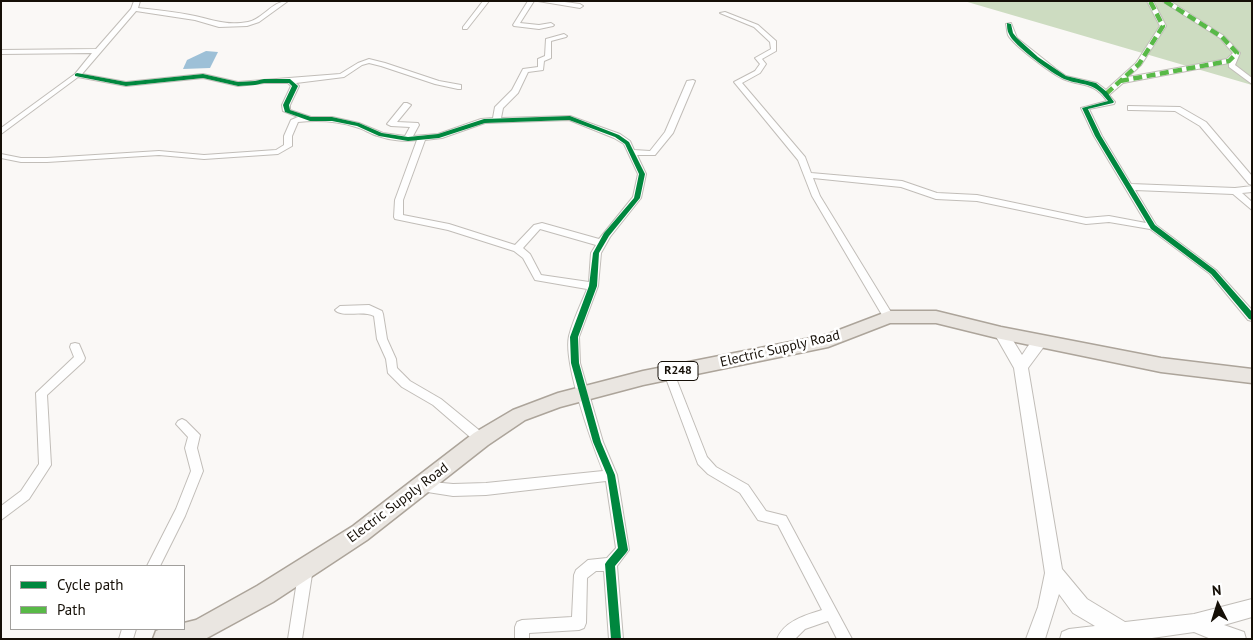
<!DOCTYPE html>
<style>
body{margin:0}
#map{position:relative;width:1253px;height:640px;overflow:hidden;background:#faf8f6;font-family:"PT Sans",sans-serif}
canvas{display:block}
.frame{position:absolute;inset:0;border:2px solid #150f07;pointer-events:none}
.legend{position:absolute;left:10px;top:565px;width:175px;height:65px;box-sizing:border-box;background:#fff;border:1px solid #a19f9c;margin:0;padding:6px 9px;list-style:none;font-size:15px;color:#150f07}
.legend li{display:flex;align-items:center;gap:10px;height:25px}
.legend b{width:25px;border:1px solid #a19f9c}
.north{position:absolute;left:1193px;top:580px;width:50px;height:50px;-webkit-text-stroke:4px #fff;paint-order:stroke;rotate:355deg;font-size:14px;font-weight:700;line-height:20px;text-align:center;color:#150f07}
.north::after{content:'';display:block;margin:auto;width:18px;height:22px;background:#150f07;clip-path:polygon(50% 0,100% 100%,50% 72%,0 100%)}
</style>
<div id="map">
<canvas width="1253" height="640"></canvas>
<div class="frame"></div>
<ul class="legend">
<li><b style="height:6px;background:#00873e"></b>Cycle path</li>
<li><b style="height:6px;background:#58b947"></b>Path</li>
</ul>
<div class="north">N</div>
</div>
<script>
const ctx = document.querySelector('canvas').getContext('2d');
ctx.lineJoin = 'round';
function paint(path, color) { ctx.fillStyle = color; ctx.fill(path, 'evenodd'); }
function strokePath(path, color, width, dash) { ctx.strokeStyle = color; ctx.lineWidth = width; ctx.lineCap = dash ? 'butt' : 'round'; ctx.setLineDash(dash || []); ctx.stroke(path); }
function label(font, color, halo, rows, align = 'center') {
  ctx.font = font + ' "PT Sans",sans-serif'; ctx.lineWidth = 5; ctx.setLineDash([]); ctx.textBaseline = 'middle'; ctx.strokeStyle = halo; ctx.fillStyle = color; for (const [text, x, y, turn = 0] of rows) {
    ctx.save(); ctx.translate(x, y); ctx.rotate((+turn || 0) * Math.PI / 180); ctx.textAlign = isNaN(turn) ? turn : align; if (halo) ctx.strokeText(text, 0, 0); ctx.fillText(text, 0, 0); ctx.restore();
  }
}
paint(new Path2D(`
 M964,1H1252V85Z`), '#cddcc1');
paint(new Path2D(`
 M206,51L218,52L210,68L183,69L187,60Z`), '#9dc0d7');
const minor = new Path2D(`
 M134,1H140L138,8C157,10 176,12 195,16C214,20 226,26 248,22C263,19 272,1 288,1L259,22L247,26L219,27L195,20L136,11L82,74L126,82L203,74L238,82L340,74L358,63L369,59L385,63L439,81L461,85V89H458L435,84L381,66L369,63L362,65L344,77L296,83L299,86L290,105V110L311,117H332L359,123L383,133L405,136L410,127L391,126L387,124L404,103H407L411,105L397,122L418,123L419,125L413,136L438,134L481,119L493,118L495,107L512,90L523,69L538,67V59L545,56L546,39L564,34L567,36L566,37L551,41V58L544,61L543,70L528,72L518,93L503,108L501,118L570,116L620,134L630,141L634,150L650,151L665,132L687,81L693,80L695,81L673,133L655,155H637L646,174L641,198L610,237L601,253L598,286L579,337L580,363L603,442L617,475L629,550L617,566L623,639H609L604,571H596L587,578L586,623L584,628L579,630L529,633V639H515V627L517,622L522,620L572,617L574,575L576,570L588,560L607,558L616,548L606,481L486,495L453,496L421,491L417,490L415,486L417,482L421,481L453,484L486,483L603,471C592,443 563,363 569,336C573,320 581,304 587,289L535,280L523,258L514,251L448,230L395,219L394,217L395,200L417,140C405,142 389,140 378,136C370,134 364,129 356,127C337,121 317,120 298,122L292,136V146L278,154L204,159L159,155L47,162H21L1,158V154L21,158H47L159,151L204,155L276,150L284,145V136L291,120L298,117L283,111L282,105L291,86L288,83H264L238,86L203,78L126,86L78,77L1,134V128L75,74L92,53L1,54V50L96,49L131,9ZM569,120L614,138L624,144L638,174L633,197L599,239L542,223L534,225L515,245L449,224L403,215V200L425,140L442,138L485,123ZM540,229L596,245L591,253L589,282L541,275L530,254L523,248Z
 M483,1H489L467,29H463V27Z
 M528,1H534L520,23L539,25L551,23L554,25L553,26L539,29L514,26L513,25Z
 M538,1H557L580,4L583,6L580,8Z
 M1147,1H1153L1166,26L1141,65L1128,77L1227,59L1233,53L1220,38L1162,1H1170L1224,36L1240,53L1235,65L1252,78V84L1229,67V63L1123,83L1109,95L1115,102L1114,104L1089,109L1102,136L1131,184L1235,188L1252,186V192L1242,193L1252,202V210L1233,194L1135,190L1156,225L1216,270L1252,310V321L1248,320L1210,274L1150,229L1109,222L1086,224L977,201L936,199L901,187L813,178L820,196L894,317L889,321L885,320L812,196L798,160L734,82L755,71L760,64L755,58L771,49L770,42L754,27L720,13L725,12L758,25L776,41V51L762,59L766,64L760,73L742,83L805,157L811,173L902,181L937,193L977,195L1086,218L1109,216L1146,223L1094,136L1081,108L1107,101C1093,81 1082,87 1063,79C1052,74 1014,46 1008,35C1007,32 1007,28 1006,24L1011,23L1017,38L1056,69L1066,76L1097,83L1106,90L1136,63L1160,26Z
 M1128,106L1180,107L1206,122L1252,176V185L1249,184L1200,126L1175,111L1131,110H1128Z
 M369,305L382,311L383,314L387,339L396,359L397,368L410,381L441,399L485,435L487,439L485,443L481,444L477,443L433,405L402,387L388,373L386,359L377,339L374,316C362,310 342,318 335,310L340,306Z
 M75,343L79,344L85,358L84,361L47,395L51,465L29,499L1,520V506L21,491L39,464L36,393L74,357L70,347L71,344Z
 M669,369L673,370L674,373L707,457L716,467L748,485L766,511L786,516L852,639H837L828,621L805,629L795,639H777C784,621 806,615 822,610L778,525L758,520L740,493L708,474L698,464L664,373L665,370Z
 M182,419L186,421L200,435L197,448L203,471L185,516L160,566H147L176,509L191,471L185,448L188,437L176,424L178,421Z
 M306,562L311,563L313,568L302,639H288L299,568L301,563Z
 M122,629H136L133,639H119Z`);
const secondary = new Path2D(`
 M1001,328L1006,329L1022,355C1028,347 1034,333 1046,337L1048,341L1028,368L1062,569L1087,599L1125,622L1194,614L1252,599V617L1224,625L1244,632L1246,639H1211L1194,632L1145,639H1060L1062,632L1069,629L1095,626L1073,613L1059,594L1045,639H1026L1038,607L1045,573L1014,368L994,333L996,329Z`);
const primary = new Path2D(`
 M889,311H936L1001,327L1161,358L1252,369V383L1161,372L1001,339L936,323H890L828,347L643,385L560,407L525,420L488,445L367,540L273,602L205,639H153L156,631L161,629H184V623L196,620L257,586L353,526L474,433L513,410L558,393L643,371L826,335Z`);
strokePath(minor, '#c1bdb8', 2);
strokePath(secondary, '#c1bdb8', 2);
strokePath(primary, '#aca49a', 3);
paint(minor, '#fefefe');
paint(secondary, '#fefefe');
paint(primary, '#eae6e1');
strokePath(new Path2D(`
 M1120,81L1229,61L1237,53L1222,37L1165,1
 M1106,94L1139,64L1163,26L1150,1`), '#58b947', 4.5, [9, 4.5]);
paint(new Path2D(`
 M1007,23L1011,24L1013,33L1017,38L1038,57L1066,76L1096,83L1107,92L1114,102L1113,103L1088,109L1101,136L1155,225L1215,270L1252,312V320L1249,319L1211,274L1151,229L1095,136L1082,108L1108,101C1092,80 1085,87 1064,79C1053,74 1013,45 1009,34C1007,31 1007,26 1007,23Z
 M77,73L126,82L203,74L238,82L255,81L264,79H290L298,86L289,105L290,110L311,117H332L359,123L382,133L408,137L438,134L484,119L570,116L619,135L629,142L645,174L640,198L609,236L599,253L597,286L578,337L579,363L601,442L615,475L628,550L626,553L615,566L621,639H611L605,564L607,561L618,548L607,475L593,442L571,363L570,337L589,286L593,253L604,233L634,198L639,174L625,144L615,137L569,120L485,123L439,138L408,141L379,136L357,126L332,121H310L285,112L283,105L292,86L289,83H264L255,85L238,86L203,78L126,86L75,76V74Z`), '#00873e');
for (const [x, y, w] of [
 [678,371,40]
]) { const box = new Path2D(); box.roundRect(x - w / 2, y - 9.5, w, 19, 4); ctx.fillStyle = '#fff'; ctx.fill(box); strokePath(box, '#150f07', 1); }
label('bold 12px', '#150f07', null, [
 ["R248",678,371]
]);
label('14px', '#150f07', '#fff', [
 ["Electric Supply Road",780,349,-13],
 ["Electric Supply Road",398,503,-37]
]);
</script>
